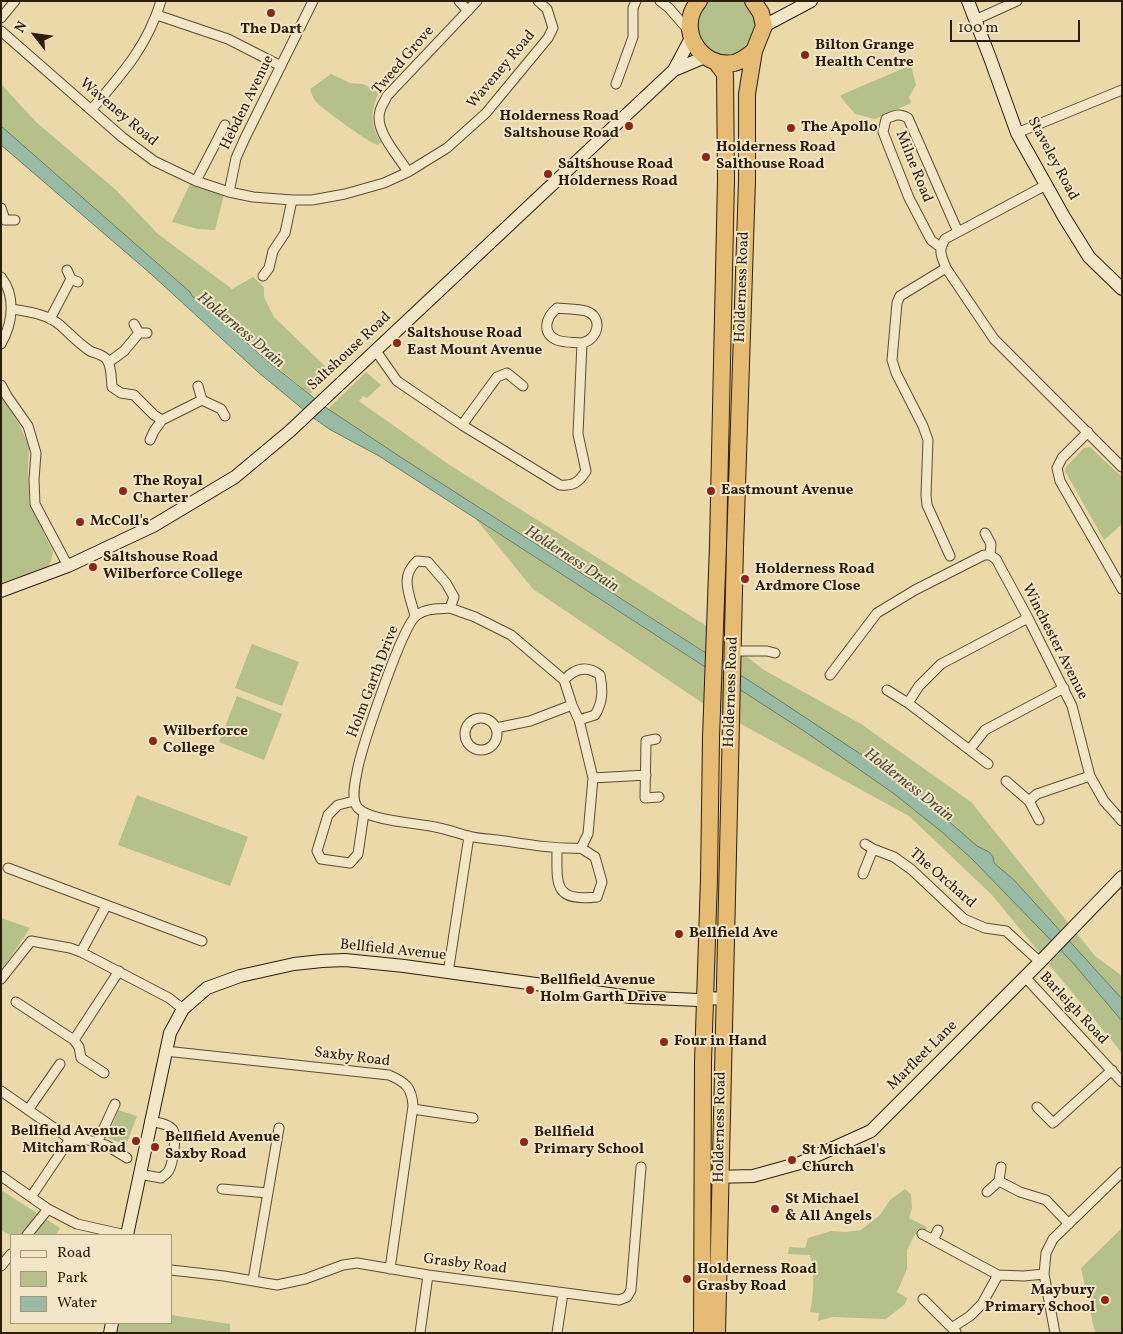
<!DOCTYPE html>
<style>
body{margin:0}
#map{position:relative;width:1123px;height:1334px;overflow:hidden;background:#ebd9a9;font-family:Vollkorn,serif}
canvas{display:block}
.frame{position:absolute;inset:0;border:2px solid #2b1d0b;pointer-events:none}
.legend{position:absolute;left:10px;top:1234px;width:162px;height:90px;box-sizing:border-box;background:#f2e6c7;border:1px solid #a2967c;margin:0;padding:6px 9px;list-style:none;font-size:15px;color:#2b1d0b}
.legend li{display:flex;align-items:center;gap:10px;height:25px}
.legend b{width:25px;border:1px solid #a2967c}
.north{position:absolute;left:10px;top:10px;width:50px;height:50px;-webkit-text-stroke:4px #f2e6c7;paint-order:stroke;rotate:300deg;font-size:14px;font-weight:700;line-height:20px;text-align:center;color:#2b1d0b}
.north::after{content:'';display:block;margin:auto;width:18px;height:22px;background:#2b1d0b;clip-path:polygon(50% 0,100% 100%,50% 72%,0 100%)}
.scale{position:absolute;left:950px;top:20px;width:130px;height:22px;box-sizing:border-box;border:2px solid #2b1d0b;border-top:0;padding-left:6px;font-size:15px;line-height:18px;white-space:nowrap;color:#2b1d0b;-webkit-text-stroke:4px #f2e6c7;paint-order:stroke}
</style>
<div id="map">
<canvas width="1123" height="1334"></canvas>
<div class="frame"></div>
<ul class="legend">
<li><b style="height:6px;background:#f2e6c7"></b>Road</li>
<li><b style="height:14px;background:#b5c08a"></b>Park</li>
<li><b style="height:14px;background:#99bba4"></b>Water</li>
</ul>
<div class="north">N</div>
<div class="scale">100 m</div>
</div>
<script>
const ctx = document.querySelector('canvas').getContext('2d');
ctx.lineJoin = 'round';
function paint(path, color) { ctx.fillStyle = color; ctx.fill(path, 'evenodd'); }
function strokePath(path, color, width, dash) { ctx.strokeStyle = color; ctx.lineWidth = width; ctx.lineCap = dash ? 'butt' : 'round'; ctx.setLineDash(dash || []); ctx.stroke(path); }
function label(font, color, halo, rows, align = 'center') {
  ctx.font = font + ' Vollkorn,serif'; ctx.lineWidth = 4; ctx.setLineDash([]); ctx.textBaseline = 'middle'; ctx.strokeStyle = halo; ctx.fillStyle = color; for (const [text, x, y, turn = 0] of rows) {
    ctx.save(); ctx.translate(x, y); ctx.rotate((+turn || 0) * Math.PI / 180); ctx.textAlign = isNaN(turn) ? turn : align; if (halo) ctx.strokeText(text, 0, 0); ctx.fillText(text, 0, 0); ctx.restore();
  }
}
paint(new Path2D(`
 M709,1H744L748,4L758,21L746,49L736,56H716L701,45C695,23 690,18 709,1Z
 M911,65L916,85L909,97L911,103L875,119C868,118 862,115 855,114L841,97V95Z
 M331,74L350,83L363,84L379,92C370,113 370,123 381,143L377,145C368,142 326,111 317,103C313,99 312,94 310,89Z
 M1,84L36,122L116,190L158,234L232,289L253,277L264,287V297L274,317L332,373L310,394C270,362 233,327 192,296L190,292L1,126Z
 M190,184L224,195L215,230L198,229L172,222Z
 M366,372L381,385L367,398L363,396L359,401L370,409L448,464L705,625L764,670L861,724L971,802L1095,956L1122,976V1053L992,895L909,816L701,702L533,589L476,519L703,666L704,651L405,460L328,409Z
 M1,396L19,424L29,446L28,469L29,503L53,552L51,561L47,568L1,586Z
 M1090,447L1122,477V524L1104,540L1065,471L1066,467L1084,448Z
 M252,644L299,662L282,706L235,688Z
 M237,696L282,714L264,760L219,742Z
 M137,795L248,837L230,886L118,845Z
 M1,918L30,928L4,967L1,966Z
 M118,1110L137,1116L126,1145L108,1138Z
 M905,1189L911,1194L912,1208L909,1218L927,1227L923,1236L915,1234L907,1250V1269L897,1292L907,1298L905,1304L886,1319L832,1317L818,1321L819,1313L810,1312C814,1293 815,1274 810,1255L788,1254L789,1247L805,1248L808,1238L831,1231L846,1232L861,1230L880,1215L890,1200Z
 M1,1190L60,1228L56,1235L11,1236L1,1230Z
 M1122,1228V1333H1095L1081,1268Z
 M171,1315L230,1324V1333H110L112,1323H171Z`), '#b5c08a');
const water = new Path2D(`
 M1,126L190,292L192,296L221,318L233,331L270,363L328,409L405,460L759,687L862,755L930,805L977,846L989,852L993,857L994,863L1014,880L1122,999V1021L1073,963L972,859L942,832L893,793L804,731L379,456L329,429L311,416L258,372L151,274L1,145Z`);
paint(water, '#99bba4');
strokePath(water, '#6d7c67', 1);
const street = new Path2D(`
 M459,1L468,11
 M660,1L669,8L689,31
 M157,15L228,39L281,66
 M1,18L15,1
 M975,20L1017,1
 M1,31L122,137L154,161L196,181L229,192L253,197L292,200H312L345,194L384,183L408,172L447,148L486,113L548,38L553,28L547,9L538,1
 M616,84L633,37V8L636,1
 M91,110C122,74 147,47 161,1
 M1017,133L1122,90
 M408,172C398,155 374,131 380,111C381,106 385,101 387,96L477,1
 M196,181L225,125
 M1046,185L945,239C938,251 941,255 946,268L994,339L1122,467
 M229,192L236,158L245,138L313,1
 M1,208L5,220H15
 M940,247L931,240L909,198L883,132L886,119C895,115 899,113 908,118L958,232
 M946,268L900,296L897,303L892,360L896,373L923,426L928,440L926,495L927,505L950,556
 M67,270L71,279L78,282
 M263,276L269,268L273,251L285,233L292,200
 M1,277C16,296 13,323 1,344
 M12,309C29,312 47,314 60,325C70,334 79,344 90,351C96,354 103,354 107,360C112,367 111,379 112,387L121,393L134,395L154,415L162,420L202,400L221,409L225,416
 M50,319L71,279
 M134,324L139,333H147
 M376,351L397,381L462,425L560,485C574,486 579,482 586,471L578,434L582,343C574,342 564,343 557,340C541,333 546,317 557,308C566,309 578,309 586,311C604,317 598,340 582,343
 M109,362L124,351L139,333
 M1,385L7,396L28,426L36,453L34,480L35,504L68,566
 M198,386L202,400
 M462,425L497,377L507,373L523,386
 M1088,432L1062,458L1057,468L1060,481L1122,589
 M150,440L154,431L162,420
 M985,533L991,544L990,555
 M450,608L475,617L511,635L564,680L572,705L579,720L593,778L588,834L581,848C555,849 531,845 505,841C493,839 480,839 468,836C457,833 446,829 435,827C417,823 370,821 358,808C350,799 356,778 358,767C363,745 402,625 417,615C426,608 439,609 450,608Z
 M415,616C410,595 399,577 417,561L428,562L446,583L454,597L450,608
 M733,651H767L775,653
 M830,675L877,613L915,590L984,555H990L996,559L1028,618L1072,706L1090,776L1104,801L1122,821
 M564,680C575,668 587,665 600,675C603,690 603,702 595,715L579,720
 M887,690L908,703L988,764
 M908,703L919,686L941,664L1028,618
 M465 734a16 16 0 1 1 32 0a16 16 0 1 1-32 0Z
 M496,728L530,721L572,705
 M656,739L646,741L645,798L659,797
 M970,749L985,730L1064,688
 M593,778L646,775
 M1006,781L1029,801L1039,820
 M354,801L338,805L328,815L317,851L321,859L350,863L358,854L364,813
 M1029,801L1037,794L1090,776
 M557,849C557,884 553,902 597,897L602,882L595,857L581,848
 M873,849L894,857L912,870L964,919L985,928L1006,931L1040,962
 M8,868L202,941
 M863,874L873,849L865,844
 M81,952L169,998L183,1009
 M448,973L469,836
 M1025,977L1122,1082
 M1,979L31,941L70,948L81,952L106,906
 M16,1002L74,1040L119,971
 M74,1040L79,1047L81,1058L104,1073
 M165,1051L389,1075C405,1082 412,1087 413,1106L390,1269
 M1,1091L70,1139
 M1037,1107L1053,1123L1112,1070
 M413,1109L473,1118
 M28,1110L60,1064
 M97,1143L115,1104
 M139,1174L161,1178C163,1176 168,1173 169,1170C173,1163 177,1136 173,1130C168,1123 157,1123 150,1121
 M1,1176L48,1209L77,1224L126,1235
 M999,1181L1020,1192L1046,1200L1069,1224
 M222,1189L268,1193
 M987,1192L999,1181L1001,1167
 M31,1197L70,1139L88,1140L106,1145L127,1158
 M922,1234L998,1275L1024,1276L1044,1274
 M27,1235L48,1209
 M933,1240L938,1230
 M1,1266L11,1254
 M171,1270L224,1276L277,1285L305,1279L343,1265L357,1263L428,1275L619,1300L627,1297L631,1290L641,1167
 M253,1280L279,1128
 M923,1299L956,1332
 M953,1327L970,1316L982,1304L998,1275
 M420,1333L428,1275
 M557,1333L563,1293
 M1055,1333L1044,1274L1046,1253L1053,1239L1122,1172`);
const secondary = new Path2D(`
 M968,1L990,58L1017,133L1064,217L1089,257L1122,289
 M764,26L811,1
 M674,70L691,38
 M1,591L68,566L153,526L235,477L290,431L674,70L705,57
 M713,1177L753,1176L800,1163L871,1131L1040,962L1122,877
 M127,1235L170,1033L183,1009L207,988L240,976L294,964L322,961L345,960L404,966L631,997L698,1000L709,998L724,999
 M110,1333L112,1323`);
const highway = new Path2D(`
 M699,1C676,27 699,69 734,63C742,61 748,56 754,51
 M702,1333L703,1062L709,878L711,738L718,545L726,180L725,74L717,63
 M717,1333L735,547L747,181V94L754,51L764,26L761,13L753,1`);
strokePath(street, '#5b4c32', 11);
strokePath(secondary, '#2b1d0b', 14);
strokePath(highway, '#2b1d0b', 18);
strokePath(street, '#f2e6c7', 9);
strokePath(secondary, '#f2e6c7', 12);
strokePath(highway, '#e6bc74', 16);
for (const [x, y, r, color] of [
 [271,13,5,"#8f2418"],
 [805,55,5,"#8f2418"],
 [629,126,5,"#8f2418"],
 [791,128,5,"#8f2418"],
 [706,157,5,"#8f2418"],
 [548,174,5,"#8f2418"],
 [397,343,5,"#8f2418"],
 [123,491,5,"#8f2418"],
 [711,491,5,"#8f2418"],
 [80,522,5,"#8f2418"],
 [93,567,5,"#8f2418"],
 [745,579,5,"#8f2418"],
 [153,741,5,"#8f2418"],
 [679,934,5,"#8f2418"],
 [530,990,5,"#8f2418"],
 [664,1042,5,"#8f2418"],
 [136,1141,5,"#8f2418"],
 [524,1142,5,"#8f2418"],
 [155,1147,5,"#8f2418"],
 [792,1160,5,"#8f2418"],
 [775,1209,5,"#8f2418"],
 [687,1279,5,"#8f2418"],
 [1105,1300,5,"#8f2418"]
]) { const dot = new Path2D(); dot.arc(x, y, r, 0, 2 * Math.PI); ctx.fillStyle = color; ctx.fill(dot); strokePath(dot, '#f2e6c7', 2); }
label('bold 15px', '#2b1d0b', '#f2e6c7', [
 ["The Dart",271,30,"center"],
 ["Bilton Grange",815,46],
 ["Health Centre",815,63],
 ["Holderness Road",619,117,"right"],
 ["Saltshouse Road",619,134,"right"],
 ["The Apollo",801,128],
 ["Holderness Road",716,148],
 ["Salthouse Road",716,165],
 ["Saltshouse Road",558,165],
 ["Holderness Road",558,182],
 ["Saltshouse Road",407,334],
 ["East Mount Avenue",407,351],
 ["The Royal",133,482],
 ["Charter",133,499],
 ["Eastmount Avenue",721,491],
 ["McColl's",90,522],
 ["Saltshouse Road",103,558],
 ["Wilberforce College",103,575],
 ["Holderness Road",755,570],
 ["Ardmore Close",755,587],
 ["Wilberforce",163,732],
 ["College",163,749],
 ["Bellfield Ave",689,934],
 ["Bellfield Avenue",540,981],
 ["Holm Garth Drive",540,998],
 ["Four in Hand",674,1042],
 ["Bellfield Avenue",126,1132,"right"],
 ["Mitcham Road",126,1149,"right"],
 ["Bellfield",534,1133],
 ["Primary School",534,1150],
 ["Bellfield Avenue",165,1138],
 ["Saxby Road",165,1155],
 ["St Michael's",802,1151],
 ["Church",802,1168],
 ["St Michael",785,1200],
 ["& All Angels",785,1217],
 ["Holderness Road",697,1270],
 ["Grasby Road",697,1287],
 ["Maybury",1095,1291,"right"],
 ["Primary School",1095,1308,"right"]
], 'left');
label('15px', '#2b1d0b', '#f2e6c7', [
 ["Tweed Grove",404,61,-49],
 ["Waveney Road",502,70,-50],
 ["Hebden Avenue",248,103,-64],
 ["Waveney Road",118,113,40],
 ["Staveley Road",1052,159,62],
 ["Milne Road",913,167,68],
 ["Holderness Road",743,287,-88],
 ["Saltshouse Road",350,352,-43],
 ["Winchester Avenue",1054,642,63],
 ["Holm Garth Drive",374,682,-69],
 ["Holderness Road",732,692,-88],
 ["The Orchard",942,879,41],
 ["Bellfield Avenue",393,951,6],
 ["Barleigh Road",1073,1009,47],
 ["Marfleet Lane",923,1056,-45],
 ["Saxby Road",352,1058,7],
 ["Holderness Road",721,1127,-89],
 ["Grasby Road",465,1265,7]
]);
label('italic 16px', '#4c4c39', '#f2e6c7', [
 ["Holderness Drain",240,331,40],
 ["Holderness Drain",571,560,33],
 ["Holderness Drain",908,786,38]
]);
</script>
